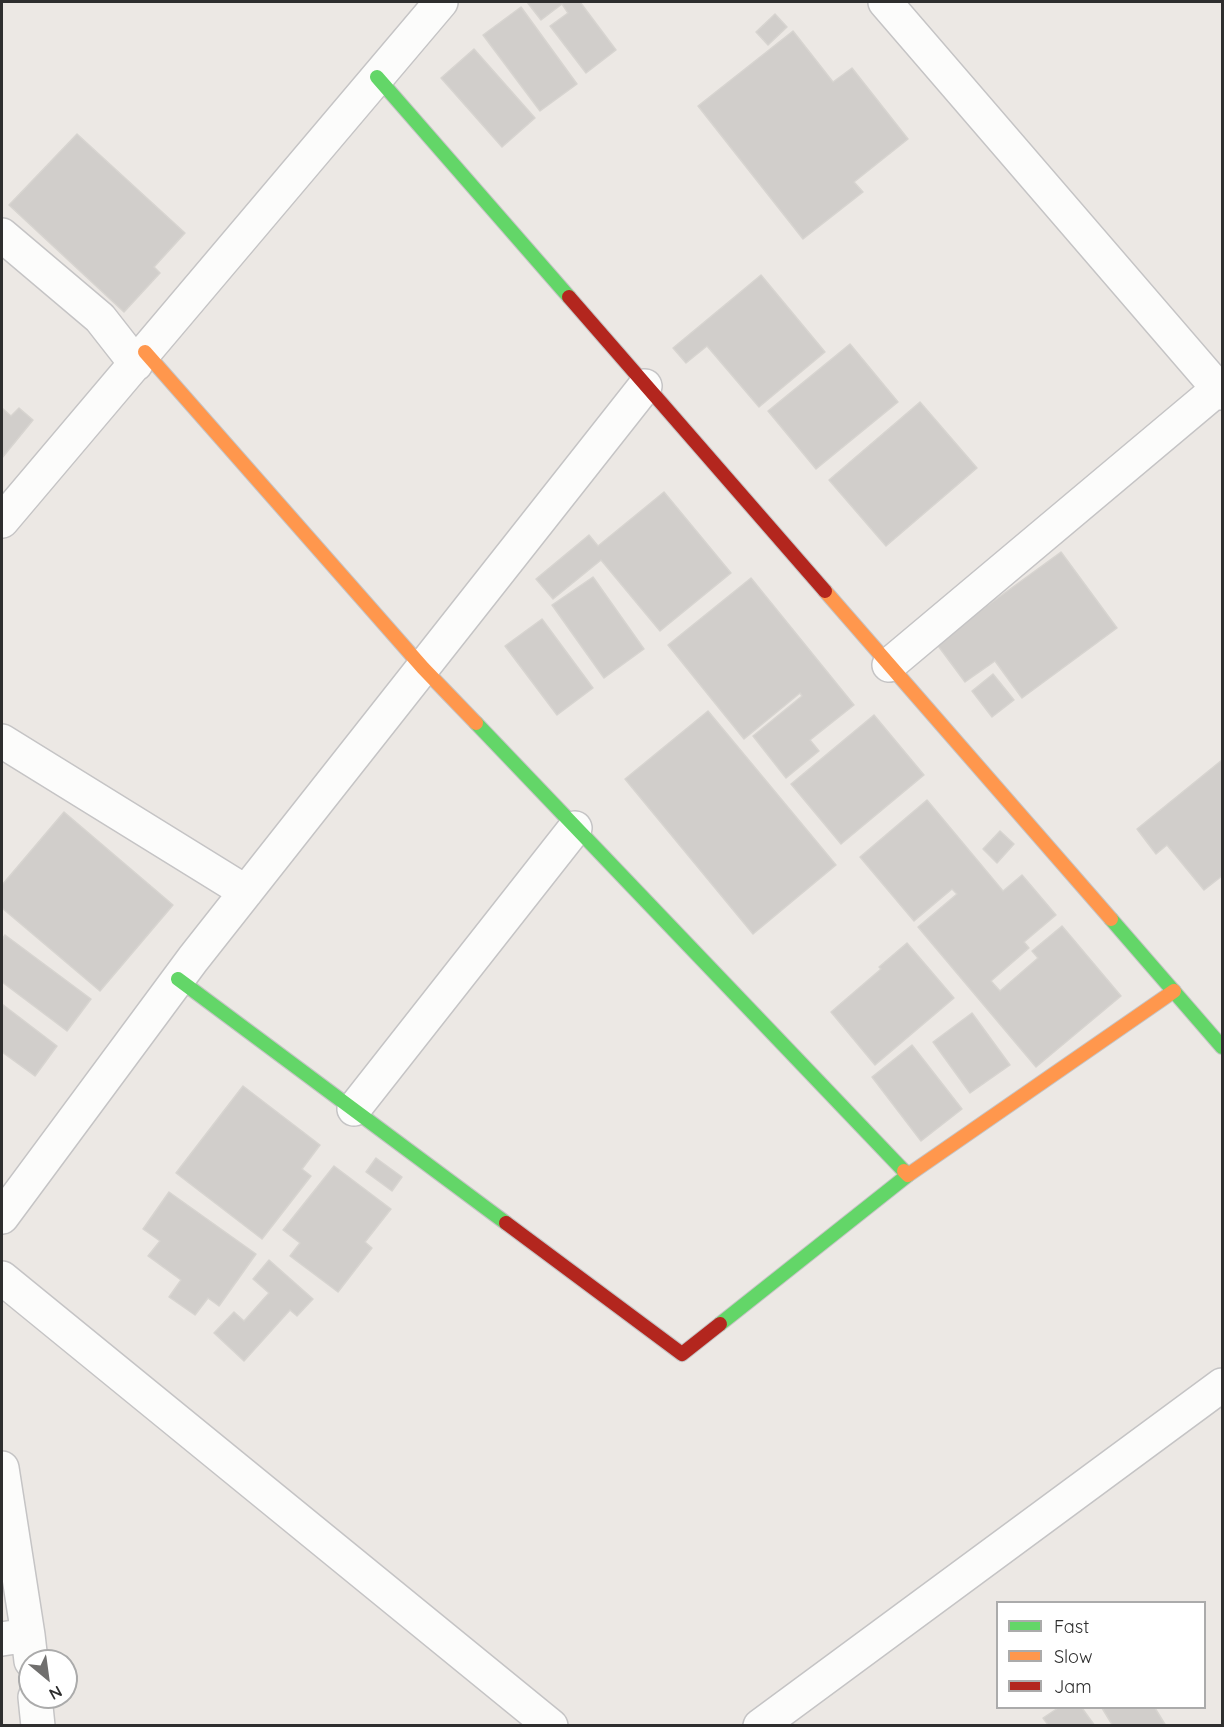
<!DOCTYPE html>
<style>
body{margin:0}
#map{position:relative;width:1224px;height:1727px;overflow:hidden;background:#ece8e4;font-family:Quicksand,sans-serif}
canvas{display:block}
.frame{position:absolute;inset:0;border:3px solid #2e2e2e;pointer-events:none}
.legend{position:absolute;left:996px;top:1601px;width:210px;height:108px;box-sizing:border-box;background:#fff;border:2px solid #ababab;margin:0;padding:8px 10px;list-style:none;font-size:18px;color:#2e2e2e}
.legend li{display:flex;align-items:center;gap:12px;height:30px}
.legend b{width:30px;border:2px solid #ababab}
.north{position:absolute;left:18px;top:1649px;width:60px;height:60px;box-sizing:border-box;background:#fff;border:2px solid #ababab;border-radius:50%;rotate:151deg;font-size:16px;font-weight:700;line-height:24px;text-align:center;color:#2e2e2e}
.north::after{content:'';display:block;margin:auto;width:21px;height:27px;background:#706f6e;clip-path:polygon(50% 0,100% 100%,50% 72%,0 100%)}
</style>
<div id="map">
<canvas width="1224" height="1727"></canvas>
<div class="frame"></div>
<ul class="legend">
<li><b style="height:8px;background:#63d668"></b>Fast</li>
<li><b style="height:8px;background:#ff974d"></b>Slow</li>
<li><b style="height:8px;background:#b3261e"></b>Jam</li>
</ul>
<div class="north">N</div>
</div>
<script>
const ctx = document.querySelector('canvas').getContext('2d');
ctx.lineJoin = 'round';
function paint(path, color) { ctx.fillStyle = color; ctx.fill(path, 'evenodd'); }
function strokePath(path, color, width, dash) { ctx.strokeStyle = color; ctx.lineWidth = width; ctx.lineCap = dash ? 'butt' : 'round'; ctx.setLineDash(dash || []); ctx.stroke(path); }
const building = new Path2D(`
 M527,2H580L616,50L586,73L550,26L568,13L562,4L541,20Z
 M521,7L577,84L540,111L483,35Z
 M775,14L787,27L768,45L756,32Z
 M793,31L833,82L852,68L908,139L854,182L863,192L803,239L698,106Z
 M474,49L535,118L502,147L441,78Z
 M77,134L185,233L154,267L160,273L124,312L9,205Z
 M761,275L825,352L759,407L707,346L686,363L673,348Z
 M850,344L898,402L816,469L768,411Z
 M920,402L977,468L886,546L829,480Z
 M2,408L11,416L19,408L33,420L2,458Z
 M664,492L731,573L660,631L601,560L553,599L536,579L589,535L598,546Z
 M1061,552L1117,628L1022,698L995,661L965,682L936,643Z
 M593,577L644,649L604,678L552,605Z
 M751,578L854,705L810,740L819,751L786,778L753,736L802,696L800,693L744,739L668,645Z
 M542,619L593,688L557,715L505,646Z
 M993,674L1014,700L992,717L972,691Z
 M708,711L836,865L753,934L625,779Z
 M874,715L924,775L841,844L791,784Z
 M1222,760V876L1204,890L1167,845L1156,854L1137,829Z
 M927,800L1003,891L1022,875L1056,915L1024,942L1029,948L991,981L1000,991L1038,958L1032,951L1062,926L1121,996L1036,1067L918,927L957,894L952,889L914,921L860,857Z
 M64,812L173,905L100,991L2,908V885Z
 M1000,831L1014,844L997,863L983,849Z
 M5,935L91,999L67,1031L2,982V940Z
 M907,943L954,998L875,1065L831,1012L881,969L879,967Z
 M2,1004L57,1046L35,1076L2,1052Z
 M972,1013L1010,1065L970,1093L933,1042Z
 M912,1045L962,1109L921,1141L872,1077Z
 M243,1086L320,1145L302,1169L311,1176L262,1239L176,1173Z
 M376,1158L402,1177L392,1191L366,1172Z
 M334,1166L391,1209L365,1242L372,1248L338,1292L290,1256L300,1243L283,1230Z
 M169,1192L256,1254L219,1306L208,1298L195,1315L169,1297L181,1280L148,1256L160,1241L143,1229Z
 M269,1260L313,1299L297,1316L290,1310L244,1361L214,1333L234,1312L244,1321L269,1293L253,1279Z
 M1058,1708H1082L1095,1726H1049L1043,1718Z
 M1102,1708H1155L1166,1726H1113Z`);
paint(building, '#d1cecb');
strokePath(building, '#d7d4d0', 1.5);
const street = new Path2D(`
 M885,2L1222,393
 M2,235L100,318L136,364
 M2,521L441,2
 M889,665L1219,388
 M2,741L246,892
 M354,1109L575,828
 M2,1217L193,959L645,386
 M2,1278L551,1726
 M2,1468L28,1635
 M2,1639L28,1635L31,1661
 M35,1697L38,1726
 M760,1726L1222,1385`);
const fast = new Path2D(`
 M377,77L569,297
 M476,723L904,1171
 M1111,919L1222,1047
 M178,979L506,1223
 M720,1324L908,1175`);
const slow = new Path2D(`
 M145,352L423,668L476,723
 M825,591L1111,919
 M904,1171L908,1175L1174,991`);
const jam = new Path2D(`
 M569,297L825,591
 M506,1223L682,1354L720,1324`);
strokePath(street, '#c5c4c5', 36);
strokePath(fast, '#c5c4c5', 16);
strokePath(slow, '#c5c4c5', 16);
strokePath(jam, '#c5c4c5', 16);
strokePath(street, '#fcfcfb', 33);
strokePath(fast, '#63d668', 14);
strokePath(slow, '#ff974d', 14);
strokePath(jam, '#b3261e', 14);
</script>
